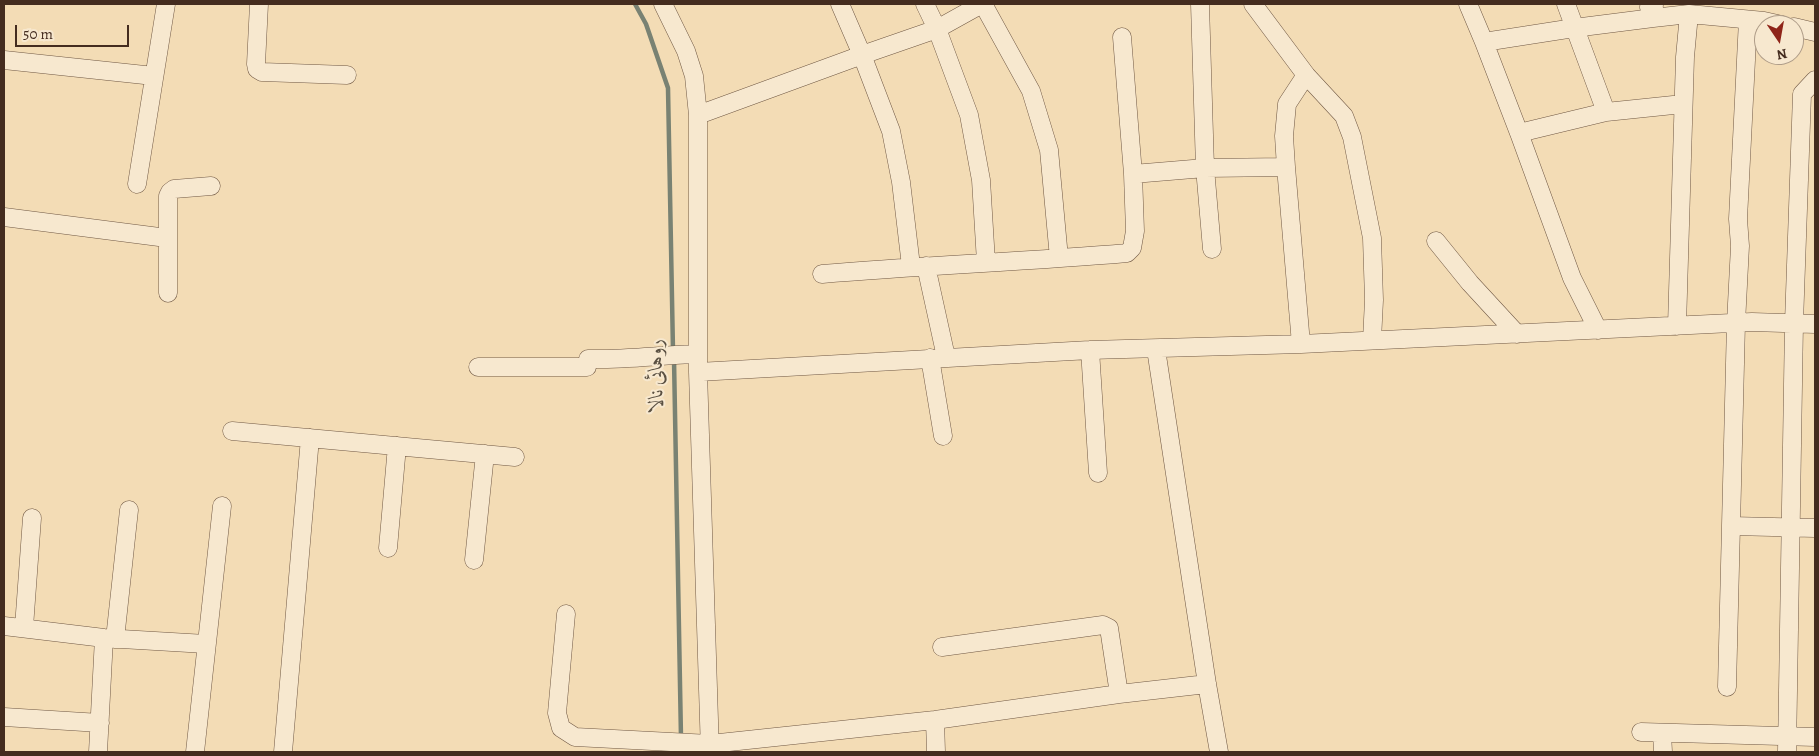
<!DOCTYPE html>
<meta charset="utf-8">
<style>
body{margin:0}
#map{position:relative;width:1819px;height:756px;overflow:hidden;background:#f3dcb5;font-family:Alegreya,serif}
canvas{display:block}
.frame{position:absolute;inset:0;border:5px solid #442c1f;pointer-events:none}
.north{position:absolute;left:1754px;top:15px;width:50px;height:50px;box-sizing:border-box;background:#f7e8cf;border:1px solid #af9d89;border-radius:50%;rotate:168deg;font-size:14px;font-weight:700;line-height:20px;text-align:center;color:#442c1f}
.north::after{content:'';display:block;margin:auto;width:18px;height:22px;background:#8f2418;clip-path:polygon(50% 0,100% 100%,50% 72%,0 100%)}
.scale{position:absolute;left:15px;top:25px;width:114px;height:22px;box-sizing:border-box;border:2px solid #442c1f;border-top:0;padding-left:6px;font-size:15px;line-height:18px;white-space:nowrap;color:#442c1f;-webkit-text-stroke:4px #f7e8cf;paint-order:stroke}
</style>
<div id="map">
<canvas width="1819" height="756"></canvas>
<div class="frame"></div>
<div class="north">N</div>
<div class="scale">50 m</div>
</div>
<script>
const ctx = document.querySelector('canvas').getContext('2d');
ctx.lineJoin = 'round';
function strokePath(path, color, width, dash) { ctx.strokeStyle = color; ctx.lineWidth = width; ctx.lineCap = dash ? 'butt' : 'round'; ctx.setLineDash(dash || []); ctx.stroke(path); }
function label(font, color, halo, rows, align = 'center') {
  ctx.font = font + ' Alegreya,Amiri,serif'; ctx.lineWidth = 4; ctx.setLineDash([]); ctx.textBaseline = 'middle'; ctx.strokeStyle = halo; ctx.fillStyle = color; for (const [text, x, y, turn = 0] of rows) {
    ctx.save(); ctx.translate(x, y); ctx.rotate((+turn || 0) * Math.PI / 180); ctx.textAlign = isNaN(turn) ? turn : align; if (halo) ctx.strokeText(text, 0, 0); ctx.fillText(text, 0, 0); ctx.restore();
  }
}
strokePath(new Path2D(`
 M635,4L646,24L668,88L673,351
 M674,359L681,738`), '#798273', 4.5);
const minor = new Path2D(`
 M259,4L256,64L257,69L262,72L347,75
 M663,4L686,51L694,76L698,115V372L710,752
 M840,4L862,55L937,29L982,4
 M925,4L937,29L969,115L981,180L986,262
 M983,4L1031,91L1049,150L1059,258
 M1200,4L1205,168L1286,167L1301,344
 M1253,4L1306,75L1344,116L1352,137L1372,238L1374,300L1372,340
 M1468,4L1484,42L1574,28L1653,18L1654,4
 M1566,4L1606,112L1683,104
 M1649,7L1653,18L1689,14
 M1794,27L1815,32
 M1122,37L1133,174L1205,168L1212,249
 M1484,42L1519,133L1606,112
 M4,60L154,76
 M698,115L862,55L891,131L901,182L911,266
 M1519,133L1572,278L1598,330
 M1286,167L1284,136L1287,104L1306,75
 M137,184L166,4
 M4,217L167,238
 M1436,241L1470,283L1517,334
 M926,266L946,357
 M822,274C923,265 1025,262 1127,253L1132,248L1135,231L1133,174
 M168,293V196L170,192L174,189L211,186
 M1677,326L1685,57L1689,14L1764,21L1782,25
 M1156,349L1207,684L1219,752
 M1090,350L1098,473
 M930,358L943,436
 M478,367H587L588,359C625,360 661,355 698,354
 M698,372L1090,350L1301,344L1752,322L1815,324
 M232,431L515,457
 M1731,526L1815,528
 M388,548L397,446
 M474,560L485,454
 M566,614L557,713L561,728L575,737L710,744L935,720L1119,694L1207,684
 M4,626L104,638L206,644
 M24,627L32,518
 M115,639L129,510
 M942,647L1103,625L1109,628L1119,694
 M1727,687L1736,323L1740,246L1738,219L1748,20
 M4,717L100,723
 M935,720L936,752
 M1641,732L1815,737
 M1662,733L1663,752
 M98,752L104,638
 M195,752L222,506
 M283,752L310,438
 M1787,752L1794,323L1802,94L1815,80`);
strokePath(minor, '#705844', 19);
strokePath(minor, '#f7e8cf', 18);
label('italic 21px', '#5a5042', '#f7e8cf', [
 ["روہائی نالا",657,375,-91]
]);
</script>
